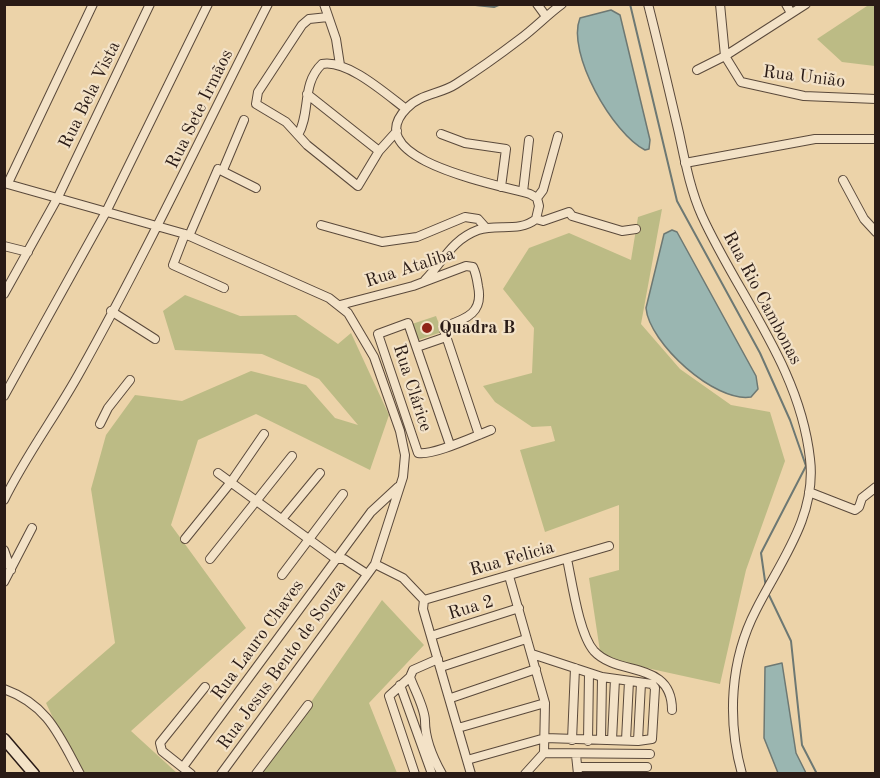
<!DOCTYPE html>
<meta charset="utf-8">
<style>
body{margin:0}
#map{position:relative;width:880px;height:778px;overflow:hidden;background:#ecd3a9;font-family:"Old Standard TT",serif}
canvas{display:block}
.frame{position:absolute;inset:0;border:6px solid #2a1b16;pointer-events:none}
</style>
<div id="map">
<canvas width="880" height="778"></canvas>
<div class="frame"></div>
</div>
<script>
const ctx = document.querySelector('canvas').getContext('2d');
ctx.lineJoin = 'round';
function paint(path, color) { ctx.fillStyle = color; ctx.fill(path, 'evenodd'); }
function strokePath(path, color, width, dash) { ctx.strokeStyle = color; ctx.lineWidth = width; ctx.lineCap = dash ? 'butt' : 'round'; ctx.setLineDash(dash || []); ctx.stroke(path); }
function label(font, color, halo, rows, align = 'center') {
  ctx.font = font + ' "Old Standard TT",serif'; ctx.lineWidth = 4.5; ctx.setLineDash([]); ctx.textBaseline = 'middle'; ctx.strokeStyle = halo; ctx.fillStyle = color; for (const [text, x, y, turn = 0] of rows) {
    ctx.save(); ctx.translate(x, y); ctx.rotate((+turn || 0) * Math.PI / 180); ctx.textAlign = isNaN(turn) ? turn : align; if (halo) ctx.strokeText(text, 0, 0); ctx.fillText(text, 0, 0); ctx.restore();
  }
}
paint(new Path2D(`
 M870,4L875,5V66L842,62L817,39Z
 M662,209L641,324L680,369L731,405L770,412L785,461L746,570L720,684L601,658L589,578L619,570V505L545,532L520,450L555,441L551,426L532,427L495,402L483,386L532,373L534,328L503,289L529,248L569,233L631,260L638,217Z
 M185,295L240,316L296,315L338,344L351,333L389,415L370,470L256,414L198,440L171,525L246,628L131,731L177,773H79L46,703L115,643L91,489L106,435L135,395L182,401L251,371L306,385L335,418L358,425L319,379L262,354L175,350L163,311Z
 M436,316L442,332L418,340L412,324Z
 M382,600L424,645L369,703L397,773L262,774L266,757L309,705Z`), '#bcbb85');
const water = new Path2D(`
 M611,10L620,15L650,140L649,149L645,150C613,134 566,53 580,18Z
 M672,230L677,232L756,376L758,389L751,397C715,403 649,343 646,308L664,234Z
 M782,663L796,753L806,773H778L764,738L765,667Z`);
paint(water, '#9ab6b1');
strokePath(water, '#6d7873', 1.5);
strokePath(new Path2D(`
 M466,4L494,7L501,4
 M630,4L677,201L760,353L790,420L806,466L761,553L766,588
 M768,593L791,641L802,745L817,774`), '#6d7873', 2);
const street = new Path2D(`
 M324,4L336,39L340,65
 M537,4L545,15
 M648,4C659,47 669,90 679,133C685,161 690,189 702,216C739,297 800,367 810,459C817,516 780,562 756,610C730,660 727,720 742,774
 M720,4L725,56L741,82L804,96L876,99
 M786,4L791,13
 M328,17L309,19L302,25L258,92L256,104L286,122L307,145L358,186L379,151L397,131
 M697,70L725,56L806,4
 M307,94L379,151
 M441,134L465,143L506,149L501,187
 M298,135C311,113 301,84 322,64C347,59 386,94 406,109
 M685,163L815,139H876
 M223,170L244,120
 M843,180L864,219L876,232
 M4,183L185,234L329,298L348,313L374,357L400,431L405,455L403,477L375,564L221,774
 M8,183L93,4
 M523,192L529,140
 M537,198L543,190L558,136
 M536,219L543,221L569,212L572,216L622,231L636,229
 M321,225L382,242L417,237L465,217L478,219L486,228
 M185,234L173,265L224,288
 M189,236L218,169L256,188
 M4,246L28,252
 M425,280C443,262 451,240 478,230C497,223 519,233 536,219L539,206L537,198L530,194C505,186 355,160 407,108C420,94 441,94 456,84C478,70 499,55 520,39C535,28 547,15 562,4
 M4,294L58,197L150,4
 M340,305L413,286L466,266L473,267C476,273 477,279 478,286C484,314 465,319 443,327L479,435
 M111,311L155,339
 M417,347L446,337
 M4,396L106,212L208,4
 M100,424L108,408L130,380
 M450,445L408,323L378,334L418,453C433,456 475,436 491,430
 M218,473L336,559H344L367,574
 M809,492L855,510L859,507L862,498L876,487
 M4,500C26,455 57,414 81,370C148,250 206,126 268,4
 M282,519L320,473
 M185,539L231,482L264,434
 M4,550L11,570
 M210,559L292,456
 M567,559C572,582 579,634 594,651C618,677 672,660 672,710
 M375,564L403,578L424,600L423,609L471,774
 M282,575L343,494
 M509,576L545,703L544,753L525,774
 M4,582L32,528
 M424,600L609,546
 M431,636L519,608
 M441,667L526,639
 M410,677C414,689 425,708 425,721C425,738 433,758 442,774
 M400,685L432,774
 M4,689C48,705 59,735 80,774
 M451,698L536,669
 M458,728L545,703
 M572,740L575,668
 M601,740L602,677
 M612,740L615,679
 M626,740L629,681
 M588,741L589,673
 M638,741L641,683
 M544,753L650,754
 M576,755L578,774
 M467,760L545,738L638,741L652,739L655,688L652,684L602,677L532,654
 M183,767L371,512L398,487
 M578,767H647
 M191,774L162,751L160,743L205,687
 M256,774L308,705
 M415,774L389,696L410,677L413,670L438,659`);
const secondary = new Path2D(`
 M4,739L34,774`);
strokePath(street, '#5a493b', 10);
strokePath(secondary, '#2a1b16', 13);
strokePath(street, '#f3e2c7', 8);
strokePath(secondary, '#f3e2c7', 10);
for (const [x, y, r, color] of [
 [427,328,6,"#8f2418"]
]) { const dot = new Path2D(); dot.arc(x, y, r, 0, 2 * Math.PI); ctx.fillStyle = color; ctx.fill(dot); strokePath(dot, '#f3e2c7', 2); }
label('18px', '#2a1b16', '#f3e2c7', [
 ["Rua União",804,77,7],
 ["Rua Bela Vista",90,95,-64],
 ["Rua Sete Irmãos",200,109,-64],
 ["Rua Ataliba",410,268,-18],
 ["Rua Rio Cambonas",762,298,62],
 ["Rua Clárice",412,388,72],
 ["Rua Felicia",512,559,-16],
 ["Rua 2",471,608,-17],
 ["Rua Lauro Chaves",258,640,-54],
 ["Rua Jesus Bento de Souza",282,665,-54]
]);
label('bold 18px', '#2a1b16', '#f3e2c7', [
 ["Quadra B",439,328]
], 'left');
</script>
